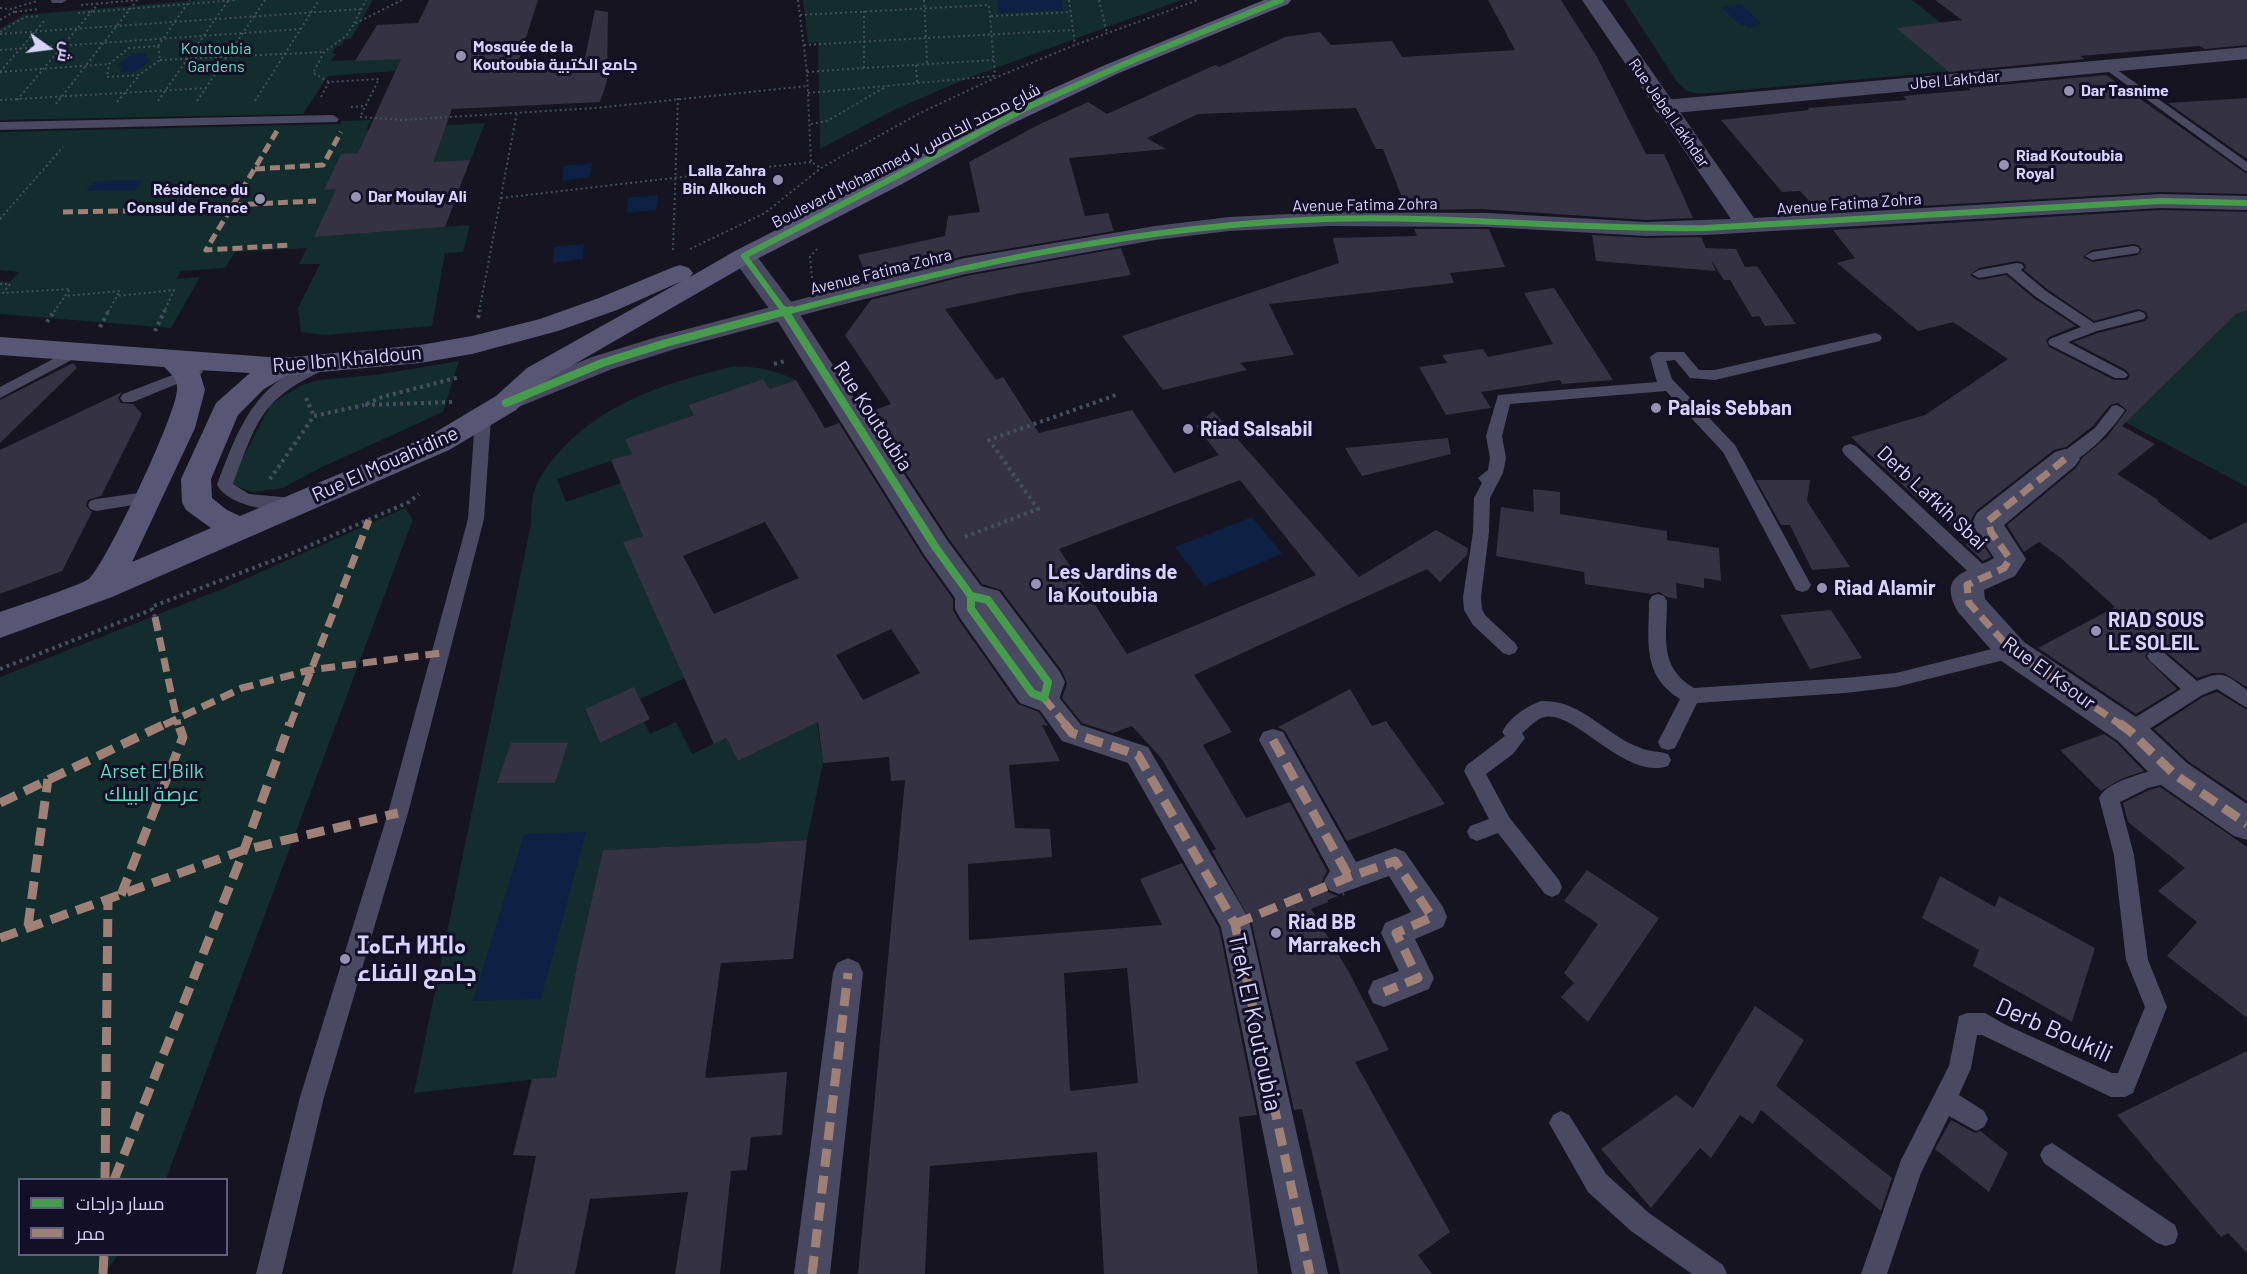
<!DOCTYPE html>
<meta charset="utf-8">
<style>
body{margin:0}
#map{position:relative;width:2247px;height:1274px;overflow:hidden;background:#161421;font-family:Barlow,Cairo,sans-serif}
canvas{display:block}
.legend{position:absolute;left:18px;top:1178px;width:210px;height:78px;box-sizing:border-box;background:#130f26;border:2px solid #625e7d;margin:0;padding:8px 10px;list-style:none;font-size:18px;color:#d9d4ff}
.legend li{display:flex;align-items:center;gap:12px;height:30px}
.legend b{width:30px;border:2px solid #625e7d}
.north{position:absolute;left:18px;top:18px;width:60px;height:60px;-webkit-text-stroke:4px #130f26;paint-order:stroke;rotate:104deg;font-size:16px;font-weight:700;line-height:24px;text-align:center;color:#d9d4ff}
.north::after{content:'';display:block;margin:auto;width:21px;height:27px;background:#d9d4ff;clip-path:polygon(50% 0,100% 100%,50% 72%,0 100%)}
</style>
<div id="map">
<canvas width="2247" height="1274"></canvas>
<ul class="legend">
<li><b style="height:8px;background:#469c4c"></b>مسار دراجات</li>
<li><b style="height:8px;background:#9e8076"></b>ممر</li>
</ul>
<div class="north">ش</div>
</div>
<script>
const ctx = document.querySelector('canvas').getContext('2d');
ctx.lineJoin = 'round';
function paint(path, color) { ctx.fillStyle = color; ctx.fill(path, 'evenodd'); }
function strokePath(path, color, width, dash) { ctx.strokeStyle = color; ctx.lineWidth = width; ctx.lineCap = dash ? 'butt' : 'round'; ctx.setLineDash(dash || []); ctx.stroke(path); }
function label(font, color, halo, rows, align = 'center') {
  ctx.font = font + ' Barlow,Cairo,"Noto Sans Tifinagh",sans-serif'; ctx.lineWidth = 6; ctx.setLineDash([]); ctx.textBaseline = 'middle'; ctx.strokeStyle = halo; ctx.fillStyle = color; for (const [text, x, y, turn = 0] of rows) {
    ctx.save(); ctx.translate(x, y); ctx.rotate((+turn || 0) * Math.PI / 180); ctx.textAlign = isNaN(turn) ? turn : align; if (halo) ctx.strokeText(text, 0, 0); ctx.fillText(text, 0, 0); ctx.restore();
  }
}
paint(new Path2D(`
 M200,0H373L351,39H345L341,46H337L332,53L336,54L331,61L402,58L396,71L328,76L303,114L0,120V29L23,15Z
 M803,0H1181L963,80L894,110L820,149L818,42L808,43Z
 M1624,0H1912L1941,23L1897,28L1996,67L1698,94L1687,91L1677,82Z
 M371,120L366,130L485,123L466,172L314,237L470,225L463,252L445,253L432,326L325,335L301,332L298,308L320,264H299L307,248L235,252L225,268L181,271L176,279L200,277L171,328L0,314V281L10,282L19,272L0,270V132L340,124L342,121Z
 M2247,306V487L2125,422L2231,313Z
 M459,361L443,412L320,468L283,488L252,492L234,485V475L271,404L300,386L318,380L375,375Z
 M731,367C756,366 774,370 796,380L770,389L763,379L688,405L694,415L626,439L632,454L557,479L566,502L621,483L643,536L624,542L685,678L640,699L585,710L600,743L644,722L650,734L676,722L692,754L726,738L738,761L817,722L823,763L807,840L603,850L578,960L556,1077L414,1093L531,524C531,515 531,505 533,496C537,478 549,463 561,450C606,401 669,382 731,367Z
 M405,508L413,519L166,1179L20,1180V1254L118,1255L104,1274H0V677L227,587Z`), '#132c2d');
paint(new Path2D(`
 M997,0H1061L1063,10L998,13Z
 M1741,4L1761,23L1757,24L1759,26L1749,28L1745,25H1740L1721,7Z
 M140,53L147,54L145,58L150,60C147,64 138,69 134,72H120L122,68L118,65L131,55Z
 M592,163L590,177L562,181L564,166Z
 M143,180L135,190L86,191L95,181Z
 M658,195L656,210L627,213L628,198Z
 M584,244L583,259L553,263L554,247Z
 M1252,517L1282,554L1204,586L1175,547Z
 M586,832L541,999L473,1001L524,834Z`), '#0d2144');
paint(new Path2D(`
 M429,0H538L516,69L583,67L595,10L608,12L607,81L600,102L452,109L433,162L470,160L445,227L314,237L336,189L324,190L341,154L358,153L401,59L355,61L377,25L418,23Z
 M1488,0H1561L1597,57L1646,154H1664L1693,218L1646,220L1481,209L1407,210L1383,149H1376L1356,108L1198,114L1147,138L1166,149L1069,158L1085,216L1108,213L1114,231L964,256L868,280L858,255L945,236L948,216L980,212L969,162L1038,125L1088,102L1107,114L1215,65L1219,67L1285,37L1320,32L1331,45L1392,41L1402,57L1515,50Z
 M1935,0H2247V45L2205,49L2199,46L2080,56L2085,59L1949,72L1896,28L1962,20Z
 M2106,75L2247,174V194L2161,192L1819,212L1800,191L1782,192L1721,120L1809,110L1808,108L1907,100L1903,96L1971,90L1968,88Z
 M2247,98V159L2168,103Z
 M2161,210L2247,212V310L2236,314L2122,426L2155,444L2117,474L2158,500L2157,501L2210,540L2247,522V687L2224,673H2212L2197,678L2163,649L2155,647L2148,650L2145,657L2177,689L2136,714L2038,648L2115,607L2062,559L2039,542L2024,552L2007,525L2076,468L2082,458L2107,437L2127,410L2118,403L2110,405L2093,426L2066,447L2054,450L1976,511L1971,520L1972,527L1991,557L1983,561L1965,544L1970,542L1922,501H1920L1851,437L1925,415L2008,359L1953,322L1918,331L1837,263L1855,258L1833,230ZM2133,244L2138,245L2142,249L2138,255L2092,262L2083,257L2092,250ZM2017,261L2024,263L2026,267L2024,270L2047,289L2094,321L2138,309L2146,312L2148,317L2145,321L2098,333L2073,342L2126,370L2130,375L2127,380H2114L2049,347L2046,341L2049,337L2076,326L2035,299L2006,275L1979,280L1970,275L1979,268Z
 M1414,229H1489L1505,267L1450,273L1454,283L1269,304L1294,355L1240,363L1247,370L1163,390L1122,336L1339,263L1333,238L1417,236Z
 M1592,235L1646,238L1701,237L1706,248L1736,249L1745,267L1757,266L1796,324L1765,326L1759,316L1752,317L1730,280H1724L1711,260L1716,271L1596,261Z
 M1121,248L1131,275L1021,293L945,309L996,380L1003,377L1039,433L1132,410L1174,473L1219,455L1196,426L1213,411L1359,577L1436,530L1468,548L1467,555L1440,582L1427,569L1194,675L1232,732L1203,745L1246,818L1290,802L1327,871L1322,882L1328,892L1338,896L1310,907L1350,974L1389,1050L1355,1062L1450,1232L1418,1255L1432,1274H1340L1302,1109L1294,1110L1252,924L1212,851L1216,849L1161,758L1132,726L1113,733L1082,723L1062,698L1067,683L1062,671L1001,590L982,584L949,539L867,413L891,404L845,335L871,300L966,276ZM1240,480L1316,575L1127,654L1059,549Z
 M1554,288L1613,380L1562,384L1560,380L1481,392L1491,408L1446,415L1419,367L1447,363L1442,355L1483,349L1488,357L1553,344L1524,293Z
 M73,363L77,368L0,443V400Z
 M763,379L770,389L796,380L825,428L839,423L923,557L953,599V610L958,619L1018,704L1039,712L1048,726L1042,725L1060,761L1009,765L1015,828L1050,829L1052,857L968,864L969,940L1162,925L1140,879L1182,863L1219,928L1257,1115L1239,1117L1258,1274H1104L1097,1152L930,1166L925,1274H858L905,780L891,781L889,757L823,763L818,722L738,761L726,738L714,744L623,542L643,536L611,460L632,454L625,439L694,415L688,405ZM765,522L799,578L714,614L683,556ZM891,629L920,673L863,700L836,655ZM1127,968L1138,1083L1070,1091L1064,973Z
 M122,392L118,398L121,403L133,404L142,414L101,496L88,500L86,506L92,512L62,571L0,594V450Z
 M1448,438L1451,454L1362,476L1345,448Z
 M1756,480H1810L1807,501L1850,567L1812,570L1790,525H1781Z
 M1533,489L1560,492V514L1667,531V540L1719,548L1721,581L1704,578V588L1676,583L1677,599L1667,597L1659,592L1651,594L1585,584L1584,572L1496,556L1501,507L1534,512Z
 M1831,610L1862,658L1810,669L1780,615Z
 M634,687L650,719L600,743L585,709Z
 M1350,689L1372,726L1386,721L1445,804L1347,841L1285,731L1278,727Z
 M2217,692L2247,710V801L2188,761L2154,729L2203,697Z
 M2104,734L2117,743L2144,771L2121,779L2101,791L2060,750Z
 M511,743H568L555,783H497Z
 M2160,787L2247,847V1018L2167,956L2197,922L2158,891L2185,868L2128,822L2123,803L2149,790Z
 M807,840L793,959L721,963L705,1078L787,1072L782,1135L751,1137L747,1170L731,1171L720,1274H675L688,1192L590,1199L575,1274H512L536,1156L513,1155L532,1079L556,1077L578,960L603,850Z
 M1587,870L1659,918L1588,1022L1561,997L1574,983L1564,973L1598,924L1564,901Z
 M1940,876L1995,907L1999,896L2095,948L2072,1022L1973,966L1979,950L1922,918Z
 M1755,1006L1804,1040L1776,1086L1892,1178L1881,1211L1761,1110L1753,1124L1740,1115L1711,1158L1700,1148L1651,1208L1601,1149L1676,1095L1693,1108Z
 M2247,1051V1253L2228,1233L2221,1237L2117,1115Z
 M1951,1120L1975,1133L1980,1131L2008,1153L1989,1192L1935,1149Z`), '#343243');
strokePath(new Path2D(`
 M1250,917L1339,881`), '#333142', 31, [31, 16]);
strokePath(new Path2D(`
 M402,0L354,24L346,36L324,52L313,73L329,82L379,79L360,117L402,120L595,108L808,86
 M798,0L807,72L811,162L821,168
 M924,0L926,38L1073,30
 M1069,0L1075,45
 M1099,0L1107,33
 M81,5L140,0
 M0,8L11,9L37,1
 M864,11V68L993,60
 M15,12L38,9
 M78,13L236,0
 M800,15L989,5L995,76
 M991,16L1071,12
 M0,20L15,11
 M354,23L366,0
 M0,32L25,17L41,16
 M0,34L361,9
 M804,45L926,38L927,64
 M158,46L160,60L139,75L107,77L109,64L129,48Z
 M158,46L190,0
 M0,50L301,29
 M160,60L323,52
 M916,65L917,82
 M0,72L109,64
 M0,72L46,19
 M807,72L864,68
 M808,93L995,76
 M321,97L329,82
 M0,100L207,88
 M17,100L98,4
 M158,101L228,1
 M197,101L265,0
 M255,101L319,0
 M117,102L139,76
 M56,104L137,0
 M351,107L365,106
 M811,124L827,121L887,86
 M501,198L811,162
 M0,219L63,147
 M690,249L765,213L821,168L920,113L997,77L1075,45L1198,0
 M673,250L678,98
 M812,278L810,257L817,249
 M0,284H10L3,293L70,289L65,296L120,291L117,296L174,290L164,312
 M54,312L65,296
 M108,312L117,296
 M479,312L517,112`), '#44505f', 2, [2, 3]);
strokePath(new Path2D(`
 M478,318L480,310
 M47,322L55,310
 M100,327L109,310
 M155,331L165,310
 M774,364L785,361
 M306,398L314,416
 M452,402L364,405L382,397L460,377
 M270,479L314,416L364,405
 M965,537L1038,509L989,440L1119,394
 M155,617L151,607L295,552L409,502L419,494
 M0,669L151,610`), '#44505f', 4, [3, 4]);
paint(new Path2D(`
 M51,0H67L62,3H52Z
 M2106,62L2247,162V172L2102,67L2100,65Z
 M333,115L339,119L337,122L0,130V122Z
 M2133,246L2138,247L2140,250L2138,253L2092,260L2085,256L2092,252Z
 M2017,263L2022,264L2024,267L2021,270L2046,291L2094,323L2139,311L2144,313L2146,316L2144,319L2097,331L2068,342L2125,372L2128,375L2125,378H2115L2050,345L2048,342L2050,339L2081,327L2036,297L2007,273L1979,278L1972,274L1979,270Z
 M1875,333L1880,335L1882,338L1880,341L1715,380L1690,378L1675,360L1666,361L1672,379L1735,445L1811,585L1808,590L1802,592L1796,590L1723,452L1666,391L1510,404L1502,436L1506,458L1503,473L1490,498L1489,532L1481,597L1482,609L1485,615L1515,643L1518,648L1515,653L1509,655L1503,653L1473,625L1464,610L1463,597L1473,532L1474,498L1482,483L1478,478L1488,470L1490,458L1486,436L1498,395L1657,382L1650,357L1657,352H1684L1699,370H1715Z
 M76,347L83,352L81,355L0,398V387Z
 M325,359L330,361L332,364L330,367C262,398 258,417 233,484L249,494L304,499L306,503L304,507C280,514 230,508 217,485C239,426 257,377 325,359Z
 M196,366L201,368L203,371L201,374L133,402H123L120,398L123,394Z
 M2117,405L2125,410C2115,426 2079,469 2059,463L2057,459L2059,455L2095,428L2112,406Z
 M483,413L488,414L491,418L484,519L408,813L324,1097L282,1274H256L300,1097L388,813L468,519L475,418L478,414Z
 M1850,444L1856,446L1991,572L1994,577L1991,582L1985,584L1979,582L1844,454L1842,450L1844,446Z
 M146,492L152,494L154,498L152,502L96,511L90,509L88,505L90,501L96,499Z
 M1658,594L1664,596L1667,601C1667,637 1658,667 1694,688L1845,678L1896,673L2012,644L2018,646L2021,651L2018,656L2012,658L1896,687L1845,693L1697,703L1675,748L1668,750L1661,748L1658,742L1680,699C1641,675 1649,641 1649,601L1652,596Z
 M2156,649L2162,651L2197,681C2224,670 2225,674 2247,690V708L2217,689L2202,695L2137,737L2130,739L2123,737L2120,731L2123,725L2181,689L2150,661L2147,656L2150,651Z
 M1541,701C1581,699 1606,736 1641,748C1649,752 1659,751 1668,754L1671,760L1668,766C1625,781 1575,710 1545,717C1537,718 1529,728 1522,733L1525,738L1513,754L1486,774L1509,817L1559,880L1562,887L1559,894L1552,897L1545,894L1498,833L1477,841L1470,838L1467,832L1470,826L1489,819L1464,771L1467,765L1505,736L1502,732C1510,717 1525,707 1541,701Z
 M2174,766L2181,768L2184,774L2181,780L2148,788L2120,802L2134,855L2148,960L2167,1007L2133,1093L2125,1097H2111L1982,1035H1977L1971,1068L1959,1095L1984,1111L1988,1119L1984,1127L1976,1131L1949,1116L1921,1173L1887,1274H1861L1901,1160L1949,1066L1959,1016L1967,1013H1985L2006,1025L2112,1073H2118L2145,1007L2126,960L2114,855L2099,798C2108,779 2155,770 2174,766Z
 M1561,1111L1569,1115L1606,1174L1649,1213L1723,1265L1727,1274H1692L1631,1231L1588,1192L1549,1123L1553,1115Z
 M2052,1143L2175,1225L2178,1234L2175,1243L2166,1246L2157,1243L2044,1163L2040,1155L2044,1147Z`), '#4a4962');
paint(new Path2D(`
 M1044,687L1053,690L1081,725L1148,747L1246,914L1250,924L1328,1274H1292L1221,927L1128,763L1062,741L1031,698L1035,690Z
 M1273,729L1283,732L1356,862L1395,848L1405,852L1443,907L1447,917L1443,927L1415,939L1434,978L1429,989L1384,1007L1373,1003L1368,992L1373,981L1399,971L1381,933L1385,923L1411,912L1389,876L1339,894L1329,890L1324,881L1330,871L1259,740L1263,732Z
 M848,958L859,963L863,973L830,1274H794L833,973L837,963Z`), '#4a4962');
paint(new Path2D(`
 M2247,47V59L1664,114L1656,112L1653,107L1656,102L1664,100Z
 M744,248L753,251L795,307L947,540L981,586L999,591L1060,672L1065,682L1056,708L1044,712L1020,703L960,618L955,609V598L925,556L775,317L731,256L735,251Z
 M2065,449L2075,452L2080,459L2075,466L2004,525L2026,559L2015,576L1984,590L1985,599L2024,642L2142,721L2187,763L2247,804V840L2234,836L2161,785L2118,741L2000,660L1958,612C1936,572 1969,573 1994,558L1974,527L1973,521L1977,513L2055,452Z`), '#4a4962');
paint(new Path2D(`
 M1582,0H1602L1754,218L2161,194L2247,196V210L2161,208L1705,235L1646,236L1488,227L1329,226L1229,231L1155,240L966,274L825,309L675,349L612,369L506,412L496,410L492,403L496,396L592,357L657,337L809,297L965,258L1155,226L1229,217L1329,212L1488,213L1646,222L1731,219Z`), '#4a4962');
paint(new Path2D(`
 M1264,0H1291L1288,4L1119,73L1001,129L902,184L753,261L547,380L516,410L449,450L112,597L0,638V612C14,607 85,584 90,578C108,559 176,415 177,390C178,379 171,374 164,367L0,355V337L282,358L420,345L472,336L540,319L599,298L671,268L680,265L689,268L693,273L690,277L735,251L886,174L985,119L1105,65ZM682,281L527,368L496,396L429,436L240,516L227,510L212,498L211,479L238,415L264,389L288,375L420,363L472,354L558,331L617,310ZM199,370L250,373L216,403L181,479L182,502L186,510L211,528L132,562L195,428L205,390Z`), '#575674');
strokePath(new Path2D(`
 M277,131L206,250L292,245
 M255,169L323,165L341,132
 M233,205L316,201
 M63,212L232,209`), '#9e8076', 5, [10, 5]);
strokePath(new Path2D(`
 M2065,459L1988,521L1991,532L2010,559L2004,568L1967,585L1969,603L2012,651L2121,725
 M155,617L178,725
 M1044,698L1066,725
 M164,725L242,688L310,670L441,653
 M290,725L369,520`), '#9e8076', 7, [14, 7]);
strokePath(new Path2D(`
 M1064,723L1072,733L1138,755L1235,924L1310,1274
 M2119,723L2130,731L2174,774L2247,824
 M1273,740L1349,877
 M0,803L167,723
 M121,895L183,737L178,723
 M1235,924L1349,877L1395,861L1432,917L1396,933L1418,978L1384,992
 M28,926L48,779
 M0,938L244,850L398,813
 M105,1180L108,900
 M114,1180L244,850L290,723
 M103,1274L104,1254
 M812,1274L848,973`), '#9e8076', 9, [18, 9]);
strokePath(new Path2D(`
 M785,312L744,256L1028,107L1136,59L1281,0
 M786,312C963,265 1143,225 1327,219C1453,215 1579,230 1705,228L2161,201L2247,203`), '#469c4c', 6);
strokePath(new Path2D(`
 M784,310L936,548L971,596
 M506,403L602,363L666,343L791,310
 M971,596L988,600L1048,682L1044,698L1032,693L971,609Z`), '#469c4c', 8);
for (const [x, y, r, color] of [
 [461,56,6,"#9591b1"],
 [2069,91,6,"#9591b1"],
 [2004,165,6,"#9591b1"],
 [778,180,6,"#9591b1"],
 [356,197,6,"#9591b1"],
 [260,199,6,"#9591b1"],
 [1656,408,6,"#9591b1"],
 [1188,429,6,"#9591b1"],
 [1036,584,6,"#9591b1"],
 [1822,588,6,"#9591b1"],
 [2096,631,6,"#9591b1"],
 [1276,933,6,"#9591b1"],
 [345,959,6,"#9591b1"]
]) { const dot = new Path2D(); dot.arc(x, y, r, 0, 2 * Math.PI); ctx.fillStyle = color; ctx.fill(dot); strokePath(dot, '#130f26', 2); }
label('bold 16px', '#d9d4ff', '#130f26', [
 ["Mosquée de la",473,47],
 ["Koutoubia جامع الكتبية",473,65],
 ["Dar Tasnime",2081,91],
 ["Riad Koutoubia",2016,156],
 ["Royal",2016,174],
 ["Lalla Zahra",766,171,"right"],
 ["Bin Alkouch",766,189,"right"],
 ["Résidence du",248,190,"right"],
 ["Consul de France",248,208,"right"],
 ["Dar Moulay Ali",368,197]
], 'left');
label('16px', '#5fe0c0', '#130f26', [
 ["Koutoubia",216,49],
 ["Gardens",216,67]
]);
label('16px', '#d9d4ff', '#130f26', [
 ["Jbel Lakhdar",1955,80,-5],
 ["Rue Jebel Lakhdar",1669,113,55],
 ["Boulevard Mohammed V شارع محمد الخامس",906,156,-27],
 ["Avenue Fatima Zohra",1849,204,-4],
 ["Avenue Fatima Zohra",1365,205,-1],
 ["Avenue Fatima Zohra",881,272,-14]
]);
label('20px', '#d9d4ff', '#130f26', [
 ["Rue Ibn Khaldoun",347,359,-5],
 ["Rue Koutoubia",873,416,57],
 ["Rue El Mouahidine",385,464,-24],
 ["Derb Lafkih Sbai",1932,498,43],
 ["Rue El Ksour",2049,673,36]
]);
label('bold 20px', '#d9d4ff', '#130f26', [
 ["Palais Sebban",1668,408],
 ["Riad Salsabil",1200,429],
 ["Les Jardins de",1048,572],
 ["la Koutoubia",1048,595],
 ["Riad Alamir",1834,588],
 ["RIAD SOUS",2108,620],
 ["LE SOLEIL",2108,643],
 ["Riad BB",1288,922],
 ["Marrakech",1288,945]
], 'left');
label('20px', '#5fe0c0', '#130f26', [
 ["Arset El Bilk",152,771],
 ["عرصة البيلك",152,794]
]);
label('bold 24px', '#d9d4ff', '#130f26', [
 ["ⵊⴰⵎⵄ ⵍⴼⵏⴰ",357,945],
 ["جامع الفناء",357,973]
], 'left');
label('24px', '#d9d4ff', '#130f26', [
 ["Trek El Koutoubia",1255,1022,78],
 ["Derb Boukili",2054,1030,24]
]);
</script>
